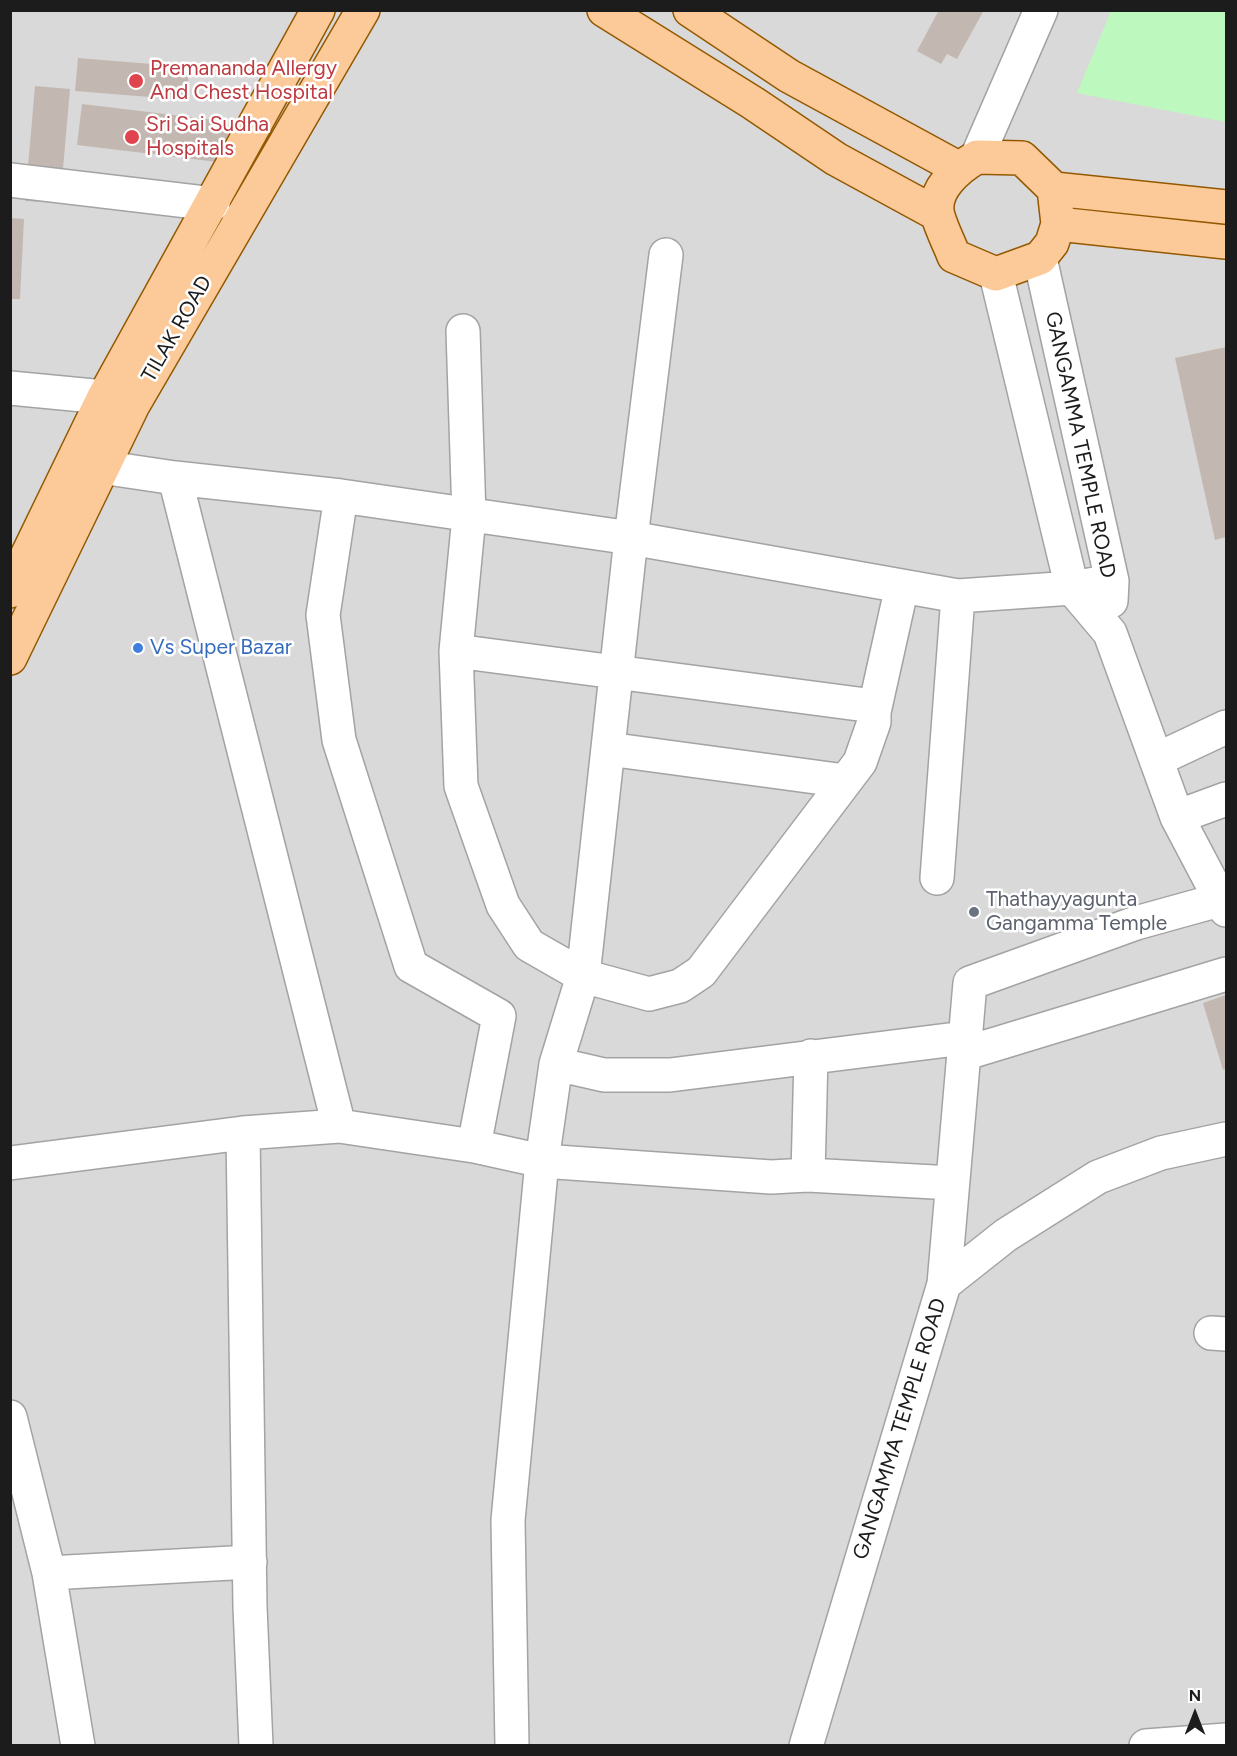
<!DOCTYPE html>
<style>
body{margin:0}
#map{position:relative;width:1237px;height:1756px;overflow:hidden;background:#eee9e1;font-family:Figtree,sans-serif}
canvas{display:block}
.frame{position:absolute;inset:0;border:12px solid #1c1c1c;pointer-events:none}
.north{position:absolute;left:1165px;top:1684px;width:60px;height:60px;-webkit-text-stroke:4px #fff;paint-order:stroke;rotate:0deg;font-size:16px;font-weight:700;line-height:24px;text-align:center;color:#1c1c1c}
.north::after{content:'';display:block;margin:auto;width:21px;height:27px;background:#1c1c1c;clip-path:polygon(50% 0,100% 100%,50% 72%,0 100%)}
</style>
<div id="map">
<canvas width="1237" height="1756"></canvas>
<div class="frame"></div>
<div class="north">N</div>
</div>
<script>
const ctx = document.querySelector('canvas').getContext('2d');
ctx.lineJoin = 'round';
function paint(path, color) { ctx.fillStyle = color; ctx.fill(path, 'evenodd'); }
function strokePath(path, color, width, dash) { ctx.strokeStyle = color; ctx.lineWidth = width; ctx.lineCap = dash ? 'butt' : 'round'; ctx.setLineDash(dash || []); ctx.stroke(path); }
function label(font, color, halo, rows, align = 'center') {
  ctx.font = font + ' Figtree,sans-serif'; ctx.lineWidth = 5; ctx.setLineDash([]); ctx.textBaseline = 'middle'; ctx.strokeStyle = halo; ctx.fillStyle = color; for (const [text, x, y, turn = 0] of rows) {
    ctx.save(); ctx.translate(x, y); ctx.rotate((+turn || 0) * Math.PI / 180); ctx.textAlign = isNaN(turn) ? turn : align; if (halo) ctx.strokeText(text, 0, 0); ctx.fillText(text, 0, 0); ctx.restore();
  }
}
paint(new Path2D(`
 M11,11H1226V1745H11Z`), '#dad9d9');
paint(new Path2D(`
 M1111,11H1226V122L1077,93Z`), '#bdf9be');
paint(new Path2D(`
 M939,10H984L957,59L947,54L941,64L917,51Z
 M78,58L189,67L187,100L75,91Z
 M35,86L70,89L60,203L25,201Z
 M82,104L232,122L226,163L77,145Z
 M10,218L24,219L20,299H10Z
 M1226,347V537L1215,540L1175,358Z
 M1226,995V1069L1223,1070L1203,1003Z`), '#c2b8b1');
const minor = new Path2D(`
 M977,157L1041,10
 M10,180L213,204
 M1040,258L1112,581L1111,601
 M996,274L1072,588L1110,633L1177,817L1226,910
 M10,388L104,397L130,404
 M74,463L175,478L341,496L631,538L958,596L1072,588L1112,581
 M175,478L339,1126
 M456,651L866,705L874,712V722L860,762L701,972L680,986L649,994L583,976L529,945L503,905L461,786L456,651L469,516L463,331
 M874,712L902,586
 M608,749L845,781
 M1156,760L1226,727
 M1177,817L1226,799
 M937,878L958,596
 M963,1054L1226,974
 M556,1064L604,1075H670L964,1038
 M243,1133L339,1126L474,1146L499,1016L411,966L339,740L323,615L341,496
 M474,1146L542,1161L771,1177L808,1175L952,1183
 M10,1163L243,1133L250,1607L256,1746
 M808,1175L811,1056
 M944,1284L970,983L1136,923L1219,900
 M1211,1333L1226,1334
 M10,1417L49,1573L78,1746
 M49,1573L250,1562
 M512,1746L508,1520L542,1161L556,1064L583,976L631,538L666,255
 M806,1746L944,1284L1006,1235L1098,1177L1161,1153L1226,1139
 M1146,1746L1226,1740`);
const major = new Path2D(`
 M604,10L753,103L836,159L937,214
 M690,10L789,76L958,168
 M977,157L1022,158L1054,189L1058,224L1052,243L1040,258L996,274L954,256C949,243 942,230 938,216C931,190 958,168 977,157Z
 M1054,189L1226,207
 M1058,224L1226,242
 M10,591L104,397L318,10
 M10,658L133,405L363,10`);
strokePath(minor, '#a3a3a3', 36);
strokePath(major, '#945900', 36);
strokePath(minor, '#fff', 33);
strokePath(major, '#fcca98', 33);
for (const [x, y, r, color] of [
 [136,81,8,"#e0444e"],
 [132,137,8,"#e0444e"],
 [138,648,6,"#3f7fe0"],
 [974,912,6,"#6b7280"]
]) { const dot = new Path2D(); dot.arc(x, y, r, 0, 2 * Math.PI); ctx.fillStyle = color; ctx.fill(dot); strokePath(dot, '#fff', 2); }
label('21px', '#be3a42', '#fff', [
 ["Premananda Allergy",150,69],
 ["And Chest Hospital",150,93],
 ["Sri Sai Sudha",146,125],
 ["Hospitals",146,149]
], 'left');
label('21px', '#1c1c1c', '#fff', [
 ["TILAK ROAD",177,329,-60],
 ["GANGAMMA TEMPLE ROAD",1080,445,78],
 ["GANGAMMA TEMPLE ROAD",900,1429,-73]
]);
label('21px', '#366cbe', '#fff', [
 ["Vs Super Bazar",150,648]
], 'left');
label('21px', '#5b616d', '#fff', [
 ["Thathayyagunta",986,900],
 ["Gangamma Temple",986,924]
], 'left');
</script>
